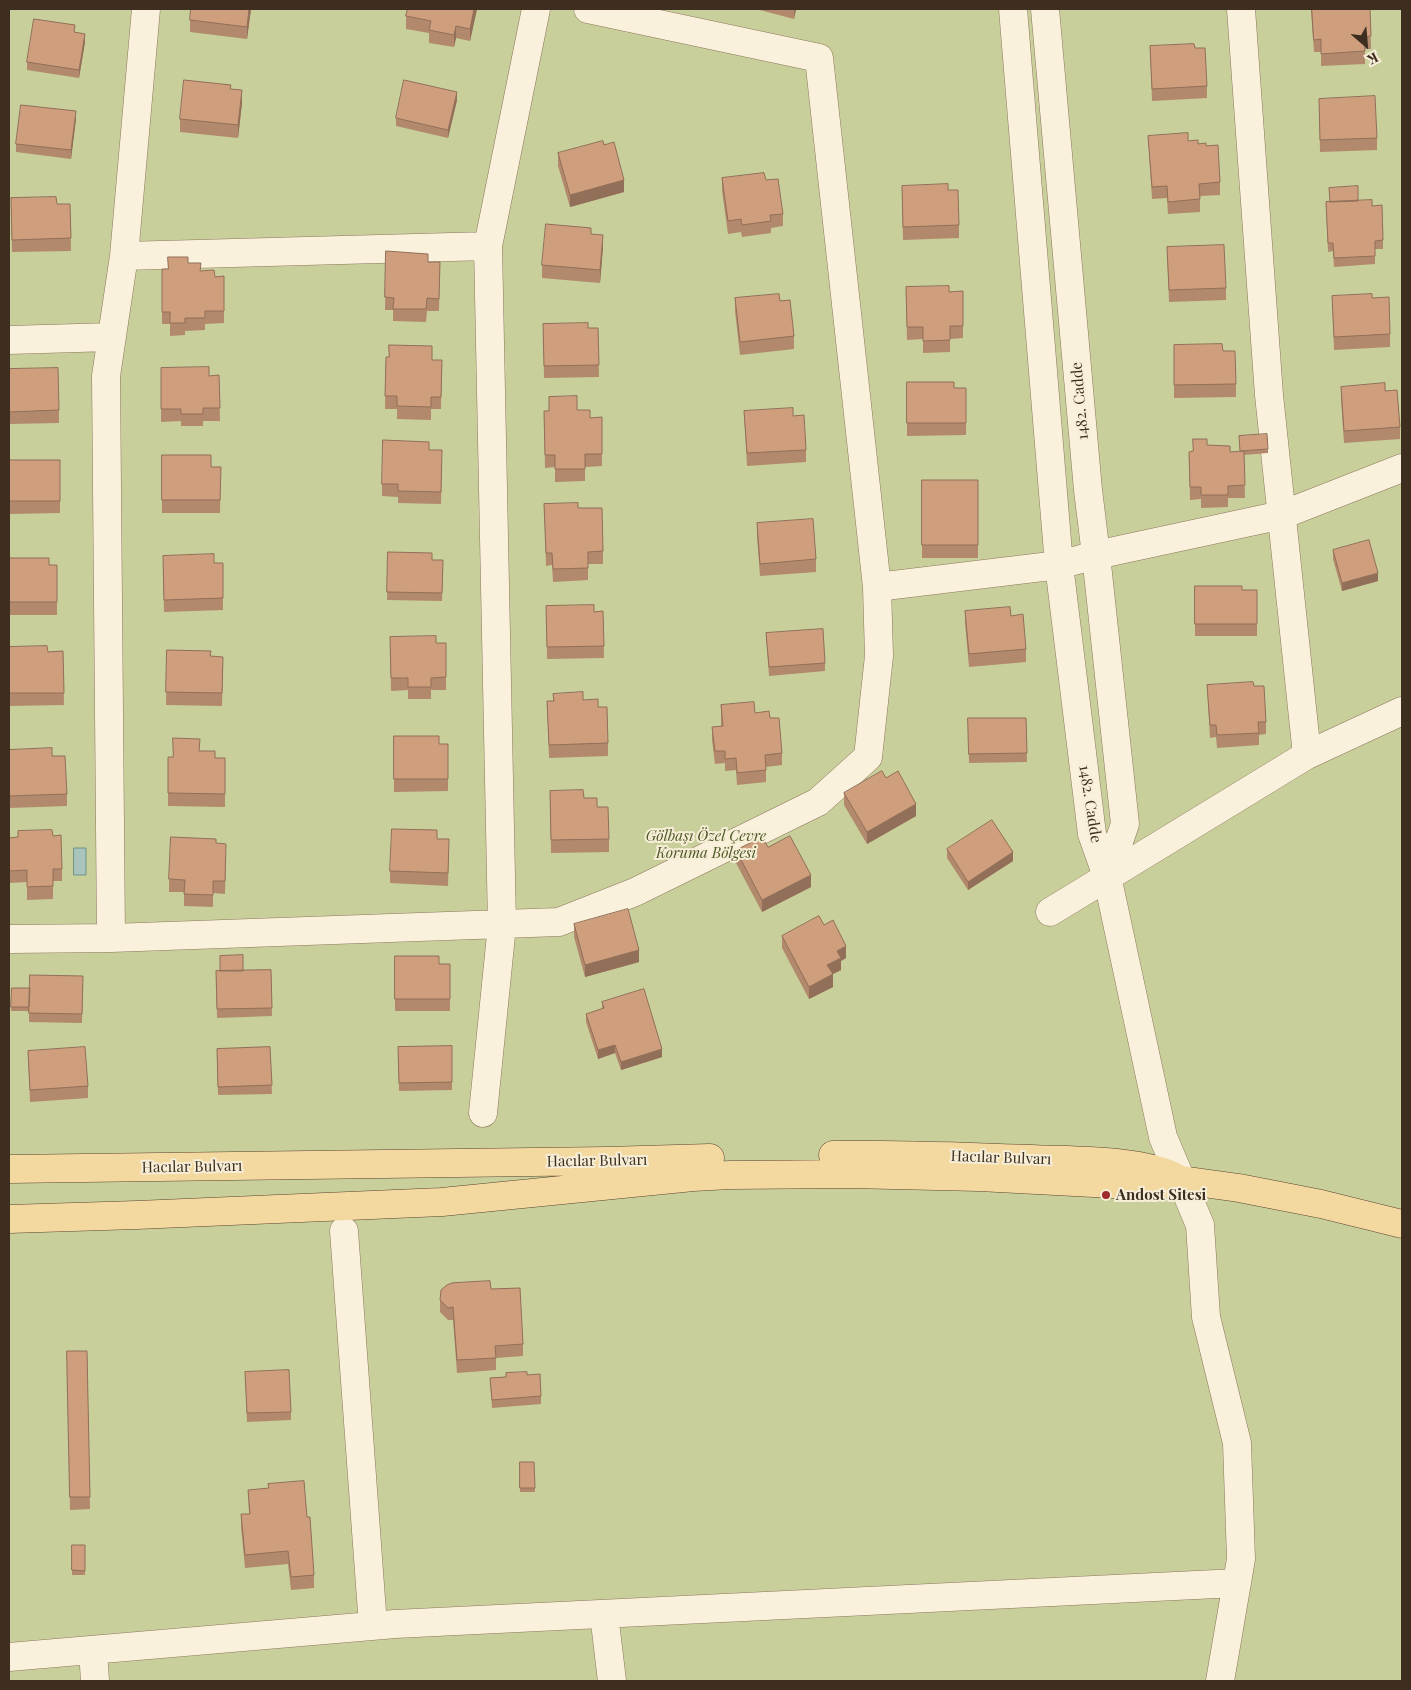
<!DOCTYPE html>
<meta charset="utf-8">
<style>
body{margin:0}
#map{position:relative;width:1411px;height:1690px;overflow:hidden;background:#f0e4c8;font-family:"Playfair Display",serif}
canvas{display:block}
.frame{position:absolute;inset:0;border:10px solid #3d2e20;pointer-events:none}
.north{position:absolute;left:1341px;top:20px;width:50px;height:50px;-webkit-text-stroke:4px #f7eed8;paint-order:stroke;rotate:153deg;font-size:14px;font-weight:700;line-height:20px;text-align:center;color:#3d2e20}
.north::after{content:'';display:block;margin:auto;width:18px;height:22px;background:#3d2e20;clip-path:polygon(50% 0,100% 100%,50% 72%,0 100%)}
</style>
<div id="map">
<canvas width="1411" height="1690"></canvas>
<div class="frame"></div>
<div class="north">K</div>
</div>
<script>
const ctx = document.querySelector('canvas').getContext('2d');
ctx.lineJoin = 'round';
function paint(path, color) { ctx.fillStyle = color; ctx.fill(path, 'evenodd'); }
function strokePath(path, color, width, dash) { ctx.strokeStyle = color; ctx.lineWidth = width; ctx.lineCap = dash ? 'butt' : 'round'; ctx.setLineDash(dash || []); ctx.stroke(path); }
function label(font, color, halo, rows, align = 'center') {
  ctx.font = font + ' "Playfair Display",serif'; ctx.lineWidth = 4; ctx.setLineDash([]); ctx.textBaseline = 'middle'; ctx.strokeStyle = halo; ctx.fillStyle = color; for (const [text, x, y, turn = 0] of rows) {
    ctx.save(); ctx.translate(x, y); ctx.rotate((+turn || 0) * Math.PI / 180); ctx.textAlign = isNaN(turn) ? turn : align; if (halo) ctx.strokeText(text, 0, 0); ctx.fillText(text, 0, 0); ctx.restore();
  }
}
paint(new Path2D(`
 M9,9H1402V1681H9Z`), '#c9cf9b');
const water = new Path2D(`
 M74,848H86V875H74Z`);
paint(water, '#a9c4bc');
strokePath(water, '#6f938a', 1);
const minor = new Path2D(`
 M1013,9L1059,565L1092,834L1107,876L1163,1137L1200,1225L1206,1317L1237,1443L1241,1559L1220,1681
 M1045,9L1088,490L1096,555L1125,824L1107,876
 M1241,9L1269,395L1307,755
 M124,256L488,246
 M9,340L112,337
 M877,587L1059,565L1096,555L1282,515L1402,468
 M1050,912L1307,755L1402,711
 M111,938L106,376L124,256L146,9
 M9,939L111,938L559,922L635,892L818,802L868,757L879,656L877,587L819,58L588,9
 M483,1113L502,925L488,246L536,9
 M344,1231L373,1626
 M604,1614L612,1681
 M93,1650L95,1681
 M9,1657L395,1624L1237,1583`);
const major = new Path2D(`
 M833,1155C900,1154 966,1157 1032,1159C1072,1161 1141,1159 1175,1177
 M9,1169L607,1161L710,1158
 M9,1219L137,1215L442,1202L693,1177L730,1175L850,1174L979,1177L1151,1186L1181,1180L1239,1188L1321,1204L1402,1224`);
strokePath(minor, '#8d765c', 29);
strokePath(major, '#5b4430', 29);
strokePath(minor, '#faf1dc', 28);
strokePath(major, '#f3d9a0', 28);
paint(new Path2D(`
 M251,9L247,39L190,32V20Z
 M408,9H477L470,41L456,38L454,47L429,43V33L406,29V16Z
 M756,9H796L794,19Z
 M1311,9H1370L1371,49H1365V64L1321,66V52H1314Z
 M85,42L79,78L27,70V62Z
 M1150,46L1195,48L1207,86V98L1152,101Z
 M231,89L242,103L238,138L180,132V119Z
 M1319,99L1377,138V150L1320,152Z
 M457,100L448,138L396,126V118Z
 M76,119L71,159L16,152V144Z
 M1148,136L1188,141L1206,146L1220,182V195L1200,196V212L1168,214L1167,198L1152,199Z
 M558,153L624,192L570,207L558,166Z
 M722,178L766,180L783,214V226L771,228V233L742,237L741,232L728,234L722,191Z
 M948,190L959,225V238L903,240L902,198Z
 M11,198L57,204H70L71,251L12,252Z
 M1358,201L1372,206L1383,240V249H1375V264L1334,267L1333,251L1328,252L1326,202Z
 M591,234L603,247L600,283L542,278V265Z
 M1167,247L1226,288V300L1169,302Z
 M386,251L428,262H440L439,311H427L426,322L393,321V310H385Z
 M188,263L200,271L215,277L224,276V323L205,324V330L185,331V335L170,336V324H162V269H168Z
 M906,287L949,292L963,291V338L950,339V352L923,353V339L907,340Z
 M1332,296L1372,298L1390,334V347L1334,350Z
 M735,298L780,301L794,336V349L740,355L735,311Z
 M543,324L588,328H598L599,377L544,378Z
 M1174,345L1223,351L1236,384V397L1174,398Z
 M386,357L432,360H442L441,409H431V420L397,419V409H385Z
 M161,368L209,376L219,375L220,421H203V426H181V421L161,422Z
 M9,369L59,410V423L9,424Z
 M907,382L954,388H966V435L907,436Z
 M1341,387L1385,391L1400,427V439L1344,443L1341,399Z
 M577,410L590,418L602,417V466L585,467V481L555,482V467L545,468L544,411Z
 M744,411L793,416L806,450V462L747,466Z
 M1207,445L1230,452L1268,449V453L1244,455L1245,498H1228V507L1201,508V499L1190,500L1189,452L1193,451Z
 M429,450L442,463L441,504L398,503V497L382,496V484Z
 M162,455L211,467H221L220,513H162Z
 M9,460H60V513L9,514Z
 M922,480H978V558H922Z
 M544,504L578,508L603,551V564H588V580L553,582L552,565L546,566Z
 M757,523L816,559V572L760,576L757,536Z
 M1333,550L1378,581L1342,591L1333,559Z
 M388,552L432,560H443L442,601L387,600Z
 M9,558L49,565H57V615H9Z
 M214,563H223V610L164,612L163,568Z
 M1195,586L1242,590H1257V636H1195Z
 M546,606L594,612L603,611L604,658L547,659Z
 M965,611L1011,616L1026,649V662L969,667L965,623Z
 M766,633L825,663V671L769,676Z
 M390,637L436,643H446V690H431V699H408V690L391,691Z
 M9,647L48,652L63,651L64,705L9,706Z
 M167,650L211,656L223,669L222,706L166,705Z
 M1207,685L1254,686L1266,722V734L1259,735V745L1217,748L1216,737L1210,738Z
 M553,694L583,700L608,743V756L549,758L547,701H553Z
 M721,705L755,713L770,718L782,753V765L766,767V782L737,785L736,770L725,771V763L715,764L712,740V727H721Z
 M968,718H1026L1027,762L969,763Z
 M394,736L439,744H448V791L394,792Z
 M9,750L52,756L67,794V806L9,808Z
 M200,751L215,758H225V807L168,806V757H173Z
 M886,778L916,816L867,844L844,805V793Z
 M550,791L584,798L597,807L609,839V852L551,853Z
 M53,836L62,869V881H53V899L27,900V882L9,883V838Z
 M437,839L449,852L448,886L390,883V871Z
 M216,843L226,856L225,894L213,893V907L184,906V892H169V879Z
 M768,847L811,887L762,912L736,863V850Z
 M947,849L1013,861L968,890L947,858Z
 M574,924L639,962L585,977L574,937Z
 M782,936L846,958L841,961V970L833,974V987L809,999L782,948Z
 M395,956L439,964H450V1011H395Z
 M271,970L272,1016L217,1018L216,971Z
 M83,976L82,1023L29,1022V1011H11L12,988H30Z
 M602,1002L662,1057L621,1070L615,1053L598,1059L586,1022V1014L602,1009Z
 M452,1046V1090L399,1091L398,1047Z
 M270,1047L272,1094L218,1095L217,1049Z
 M28,1051L88,1086V1098L30,1102Z
 M491,1289L523,1344V1356L496,1358V1370L457,1373L453,1320H448L440,1312V1300Z
 M67,1351H87L90,1509L70,1510Z
 M245,1372L291,1412V1420L247,1422Z
 M527,1375L541,1396V1404L492,1408L490,1378Z
 M520,1462H534L535,1492H520Z
 M248,1490L307,1517L314,1575V1588L291,1590L288,1564L245,1568L241,1527V1514H249Z
 M72,1545H85V1575H72Z`), '#b2896c');
paint(new Path2D(`
 M249,9H251L247,39V27Z
 M474,9H477L470,41V29Z
 M794,9H796L794,19Z
 M456,26V38L454,47V35Z
 M85,34V42L79,78V70Z
 M242,90V103L238,138V125Z
 M457,92V100L448,138V130Z
 M76,111V119L71,159V150Z
 M624,180V192L570,207V195Z
 M603,235V247L600,283V270Z
 M1378,573V581L1342,591V583Z
 M916,804V816L867,844V832Z
 M1013,852V861L968,890V882Z
 M811,875V887L762,912V900Z
 M846,946V958L841,961V970L833,974V987L809,999V987L837,951Z
 M639,950V962L585,977V965Z
 M615,1045V1053L598,1059V1050Z
 M662,1049V1057L621,1070V1062Z`), '#916f58');
const building = new Path2D(`
 M191,9H249L247,27L190,20Z
 M408,9H474L470,29L456,26L454,35L429,30L431,21L406,16Z
 M1312,9H1370L1371,36L1364,37L1365,51L1321,54V39L1314,40Z
 M34,19L75,25L74,32L85,34L79,70L27,62Z
 M1194,44L1195,48H1205L1207,86L1152,89L1150,46Z
 M184,80L231,85L230,89L242,90L238,125L180,119Z
 M404,80L457,92L448,130L396,118Z
 M1375,96L1377,138L1320,140L1319,99Z
 M21,105L76,111L71,150L16,144Z
 M1188,133V141L1198,140V144L1206,143V146L1218,145L1220,182L1199,184L1200,199L1168,202L1167,186L1152,187L1148,136Z
 M603,141L604,145L614,142L624,180L570,195L558,153Z
 M764,173L766,180L778,179L783,214L770,215L771,221L742,225L741,219L728,221L722,178Z
 M948,184V190H958L959,225L903,227L902,186Z
 M1358,186V201L1330,202L1329,188Z
 M56,197L57,204H70L71,238L12,240L11,198Z
 M1372,200V206L1382,205L1383,240L1375,241V256L1334,258L1333,243H1328L1326,202Z
 M546,224L591,228V234L603,235L600,270L542,265Z
 M1224,245L1226,288L1169,290L1167,247Z
 M386,251L428,254V262H440L439,299L427,298L426,309H393L394,298L385,297Z
 M168,257H188V263H201L200,271L214,270L215,277L224,276V311H205V318H185V323H170V312H162V269H168Z
 M949,286V292L963,291V326H950V340L923,341V327H907L906,287Z
 M779,294L780,301L790,300L794,336L740,342L735,298Z
 M1372,294V298L1389,297L1390,334L1334,337L1332,296Z
 M588,323V328H598L599,365L544,366L543,324Z
 M1222,344L1223,351H1235L1236,384L1174,385V345Z
 M389,345L432,346V360H442L441,397H431V407L397,406V396H385L386,357H389Z
 M209,367V376L219,375L220,408H203V414H181V409H161V368Z
 M58,368L59,410L9,412V369Z
 M907,382H954V388H966V423H907Z
 M1385,383V391L1397,390L1400,427L1344,431L1341,387Z
 M577,396V410H590V418L602,417V454H585V469H555V455H545L544,411H549V397Z
 M793,408V416L804,415L806,450L747,453L744,411Z
 M1267,434L1268,449L1240,451L1239,436Z
 M1193,439H1207V445L1230,446V452L1244,451L1245,485L1228,486V495H1201V487H1190L1189,452L1193,451Z
 M383,440L429,442V450H442L441,492L398,491V484H382Z
 M162,455H211V467H221L220,500H162Z
 M9,460H60V501H9Z
 M922,480H978V545H922Z
 M578,503V508H602L603,551L588,552V568L553,569L552,553H546L544,504Z
 M813,519L816,559L760,564L757,523Z
 M1369,540L1378,573L1342,583L1333,550Z
 M388,552L432,553V560H443L442,593L387,592Z
 M214,554V563H223V598L164,600L163,556Z
 M9,558H49V565H57V602H9Z
 M1195,586H1242V590H1257V624H1195Z
 M594,605V612L603,611L604,646L547,647L546,606Z
 M1010,607L1011,616L1023,614L1026,649L969,654L965,611Z
 M823,629L825,663L769,667L766,633Z
 M436,636V643H446V677L431,678V687H408V678H391L390,637Z
 M47,646L48,652L63,651L64,693H9V647Z
 M167,650L211,651L210,656L223,657L222,693L166,692Z
 M1253,682L1254,686H1264L1266,722H1258L1259,733L1217,735L1216,725H1210L1207,685Z
 M583,692V700L598,699V707H607L608,743L549,745L547,701H554L553,694Z
 M754,702L755,713L769,711L770,718H779L782,753L765,755L766,770L737,773L736,758L725,759V751H715L712,727L723,726L721,705Z
 M968,718H1026L1027,753L969,754Z
 M394,736H439V744H448V779H394Z
 M173,738L200,739L199,751H215V758H225V794L168,793V757H173Z
 M52,748V756H65L67,794L9,796V750Z
 M882,771L886,778L898,771L916,804L867,832L844,793Z
 M583,790L584,798H597V807H608L609,839L551,840L550,791Z
 M992,820L1013,852L968,882L947,849Z
 M392,829L437,830V839H449L448,873L390,871Z
 M52,830L53,836L61,835L62,869H53V886L27,887V870L9,871V838L18,837V831Z
 M790,836L811,875L762,900L736,850L762,837L768,847Z
 M171,837L216,839V843L226,844L225,881H213V895L184,894L185,880L169,879Z
 M628,909L639,950L585,965L574,924Z
 M819,916L824,925L833,920L846,946L837,951L841,958L827,965L833,974L809,987L782,936Z
 M243,955V971H220V956Z
 M395,956H439V964H450V999H395Z
 M271,970L272,1008L217,1009L216,971Z
 M30,975L83,976L82,1014L29,1013Z
 M12,988H30L29,1007H11Z
 M644,989L662,1049L621,1062L615,1045L598,1050L586,1014L604,1008L602,1002Z
 M452,1046V1082L399,1083L398,1047Z
 M85,1047L88,1086L30,1090L28,1051Z
 M270,1047L272,1085L218,1087L217,1049Z
 M490,1281L491,1289L520,1288L523,1344L495,1346L496,1358L457,1360L453,1307L448,1308L440,1300L441,1290L447,1285L452,1283Z
 M67,1351H87L90,1497H70Z
 M289,1370L291,1412L247,1413L245,1372Z
 M527,1372V1375L540,1374L541,1396L492,1400L490,1378L506,1377V1373Z
 M520,1462H534L535,1488H520Z
 M304,1481L307,1517H310L314,1575L291,1577L288,1551L245,1555L241,1514H250L248,1490L269,1488L268,1484Z
 M72,1545H85V1571L72,1570Z`);
paint(building, '#cf9f7d');
strokePath(building, '#916f58', 1);
for (const [x, y, r, color] of [
 [1106,1195,5,"#9e2a2b"]
]) { const dot = new Path2D(); dot.arc(x, y, r, 0, 2 * Math.PI); ctx.fillStyle = color; ctx.fill(dot); strokePath(dot, '#f7eed8', 2); }
label('15px', '#3d2e20', '#f7eed8', [
 ["1482. Cadde",1080,401,-95],
 ["1482. Cadde",1090,804,81],
 ["Hacılar Bulvarı",1001,1158,2],
 ["Hacılar Bulvarı",597,1161,-1],
 ["Hacılar Bulvarı",192,1167,-1]
]);
label('italic 15px', '#4d5a26', '#f7eed8', [
 ["Gölbaşı Özel Çevre",706,836],
 ["Koruma Bölgesi",706,853]
]);
label('bold 15px', '#3d2e20', '#f7eed8', [
 ["Andost Sitesi",1116,1195]
], 'left');
</script>
